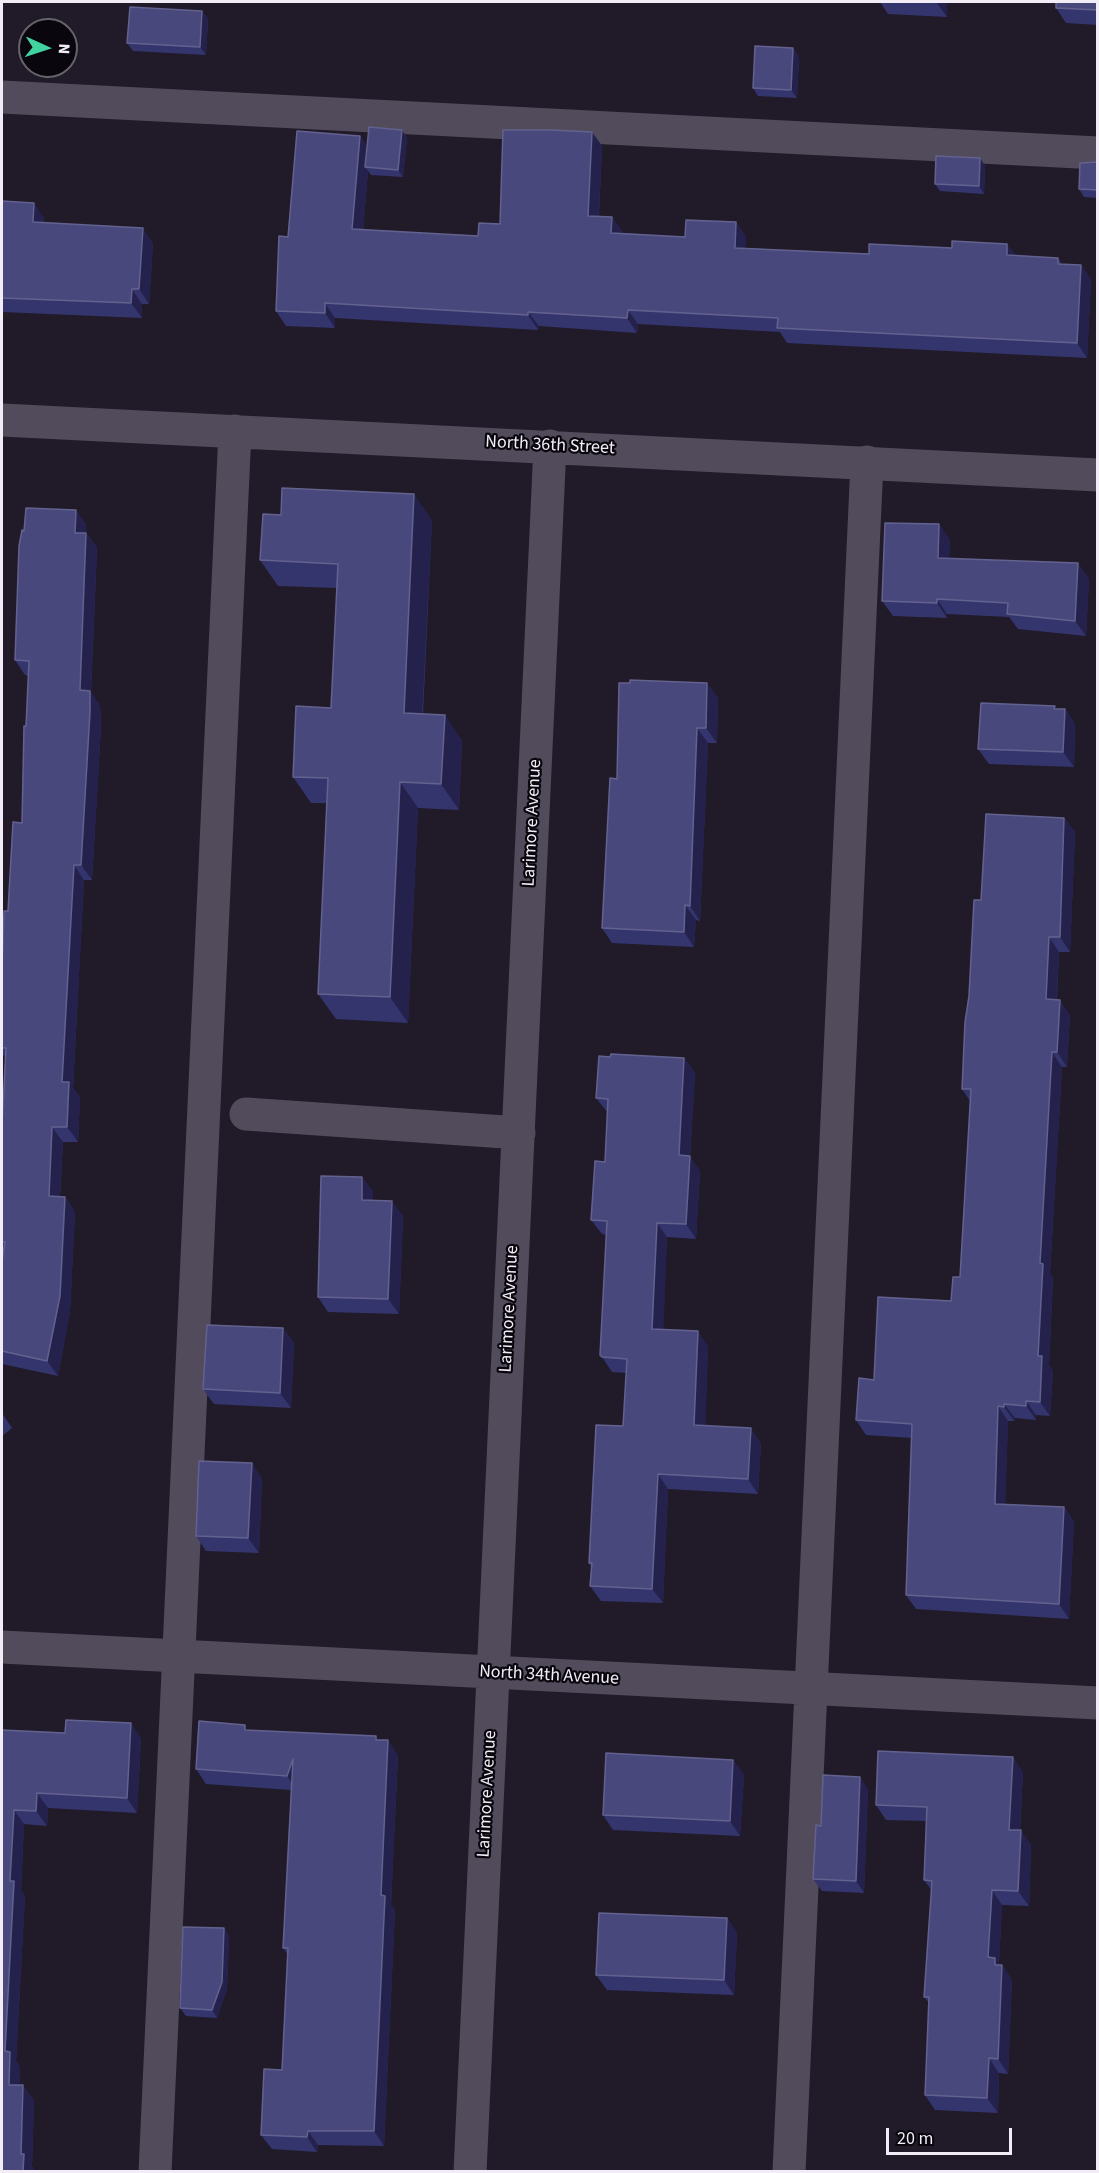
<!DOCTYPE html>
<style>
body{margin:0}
#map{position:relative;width:1099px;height:2173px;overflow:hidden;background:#211a29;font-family:"Source Sans 3",sans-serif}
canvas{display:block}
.frame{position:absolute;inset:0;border:3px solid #f1ecf6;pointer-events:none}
.north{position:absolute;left:18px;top:18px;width:60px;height:60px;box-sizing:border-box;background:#09070d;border:2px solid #66636a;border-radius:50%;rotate:93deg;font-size:16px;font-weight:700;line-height:24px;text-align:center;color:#f1ecf6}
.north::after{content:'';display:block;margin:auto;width:21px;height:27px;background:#41d4a1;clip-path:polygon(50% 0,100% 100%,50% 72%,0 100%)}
.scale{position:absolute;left:886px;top:2128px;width:126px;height:27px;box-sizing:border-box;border:3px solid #f1ecf6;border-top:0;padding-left:8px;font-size:18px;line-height:21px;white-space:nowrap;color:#f1ecf6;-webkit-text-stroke:4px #09070d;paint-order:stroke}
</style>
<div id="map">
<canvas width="1099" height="2173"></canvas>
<div class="frame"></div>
<div class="north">N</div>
<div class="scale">20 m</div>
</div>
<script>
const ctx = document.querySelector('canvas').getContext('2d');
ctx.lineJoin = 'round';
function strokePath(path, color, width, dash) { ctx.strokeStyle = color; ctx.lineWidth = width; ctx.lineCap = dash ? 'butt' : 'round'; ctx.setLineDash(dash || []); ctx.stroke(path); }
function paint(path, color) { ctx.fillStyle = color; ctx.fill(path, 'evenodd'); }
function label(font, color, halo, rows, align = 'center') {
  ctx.font = font + ' "Source Sans 3",sans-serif'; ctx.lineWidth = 4.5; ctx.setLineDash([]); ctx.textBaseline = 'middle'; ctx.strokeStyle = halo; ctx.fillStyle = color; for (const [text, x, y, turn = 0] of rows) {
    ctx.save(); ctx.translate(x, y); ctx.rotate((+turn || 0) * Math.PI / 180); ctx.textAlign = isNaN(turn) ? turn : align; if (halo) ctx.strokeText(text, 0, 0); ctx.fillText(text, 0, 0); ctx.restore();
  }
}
strokePath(new Path2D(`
 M2,97L1098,153
 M2,420L1098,475
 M246,1114L519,1133
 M2,1647L1098,1703
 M155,2172L235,431
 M470,2172L550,446
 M789,2172L867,462`), '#524b5b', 33);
paint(new Path2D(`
 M880,2H947V17L888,14Z
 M1098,2V25L1066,23L1056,8Z
 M202,11L208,19L206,55L133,51L127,43Z
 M799,56L797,98L758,96L753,88Z
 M402,130L407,138L403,177L371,175L368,171L363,230L478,236L500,224L592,132L602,146L599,216L612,217L622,231V233L685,237L736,222L746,237L745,248L869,254L1007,244L1015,255L1058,258L1062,264L1081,265L1091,280L1087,358L787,343L780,332L638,324L637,333L539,326L538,330L335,318V328L286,326L276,311L288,237L360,136L367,147Z
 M980,158L985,166L984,194L940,191L935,184Z
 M1098,162V198L1084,197L1079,189Z
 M2,201L44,218V222L153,243L149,304H142V318L2,312Z
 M76,510L86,525V533L97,548L91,692L100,706L101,727L92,880H84L73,1088L80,1097L78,1142H63L60,1196L65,1197L75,1212L70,1311L58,1376L2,1364V1261L3,1254L2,1252V1125L6,1059L2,1053V968L8,911L22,823L29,676L25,675L15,660L24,531Z
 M432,520L423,714L462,740L459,810L418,808L408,1023L336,1019L318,994L327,803H311L293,777L331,708L337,588L278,586L260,560Z
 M950,539L949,558L1089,578L1086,636L1018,629L1009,617L947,614V618L893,616L882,601Z
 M718,697L717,743H708L700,921L696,920L694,947L612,943L602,928L617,779Z
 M1057,709H1065L1075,724L1074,767L989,764L978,749Z
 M1064,818L1075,832L1070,952H1059L1057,1000L1070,1015L1067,1067H1062L1050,1273L1053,1278L1049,1365L1053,1371L1050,1416L1036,1415V1420L1015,1418L1014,1421H1008L1005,1504L1064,1507L1074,1522L1069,1619L916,1609L906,1595L912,1438L866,1435L856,1420L874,1380L951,1301L960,1277L970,1101L962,1089L969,996L981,900Z
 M684,1058L695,1073L690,1157L700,1171L696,1239L667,1237L663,1329L708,1346L705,1426L761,1443L758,1494L668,1489L663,1603L601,1601L590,1586L591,1567L589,1563L623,1426L626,1373L612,1372L602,1357L607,1235L602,1234L591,1220L605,1162L608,1113L596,1098Z
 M362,1177L373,1192L372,1200L403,1216L399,1314L328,1312L318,1297Z
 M283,1328L294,1343L291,1408L214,1404L203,1389Z
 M2,1413L12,1428L2,1436Z
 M262,1478L259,1553L206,1551L196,1536Z
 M2,1730L141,1738L137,1813L48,1808L47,1826L24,1824L21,1890L25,1896L16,2061L20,2067L19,2085L34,2100L32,2166L34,2169V2172H2Z
 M249,1731L378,1740L398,1755L391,1905L395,1910L384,2146L318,2145L317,2152L272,2149L261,2135L282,2070L288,1955L283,1948L291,1790L206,1784L196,1769Z
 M733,1760L744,1775L740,1836L613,1830L603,1815Z
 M1023,1772L1020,1830L1031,1845L1029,1906L1002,1905L999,1963L1002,1965L1012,1980L1008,2074L999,2073L998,2113L935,2110L925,2095L929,2003L924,1997L932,1891L924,1880L926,1821L886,1820L876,1805Z
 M868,1789L864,1893L822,1891L813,1879L821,1826Z
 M727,1918L737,1933L734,1995L607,1990L596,1975Z
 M224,1928L229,1936L227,1989L217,2018L186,2016L180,2008Z`), '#34356d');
paint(new Path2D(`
 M936,2H947V17Z
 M202,11L208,19L206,55L200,47Z
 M793,48L799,56L797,98L791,90Z
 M402,130L407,138L403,177L398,170Z
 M592,132L602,146L598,230L588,216Z
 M360,136L370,151L365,167L368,171L362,244L352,229Z
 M980,158L985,166L984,194L979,186Z
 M34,203L44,218L43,237L33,222Z
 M612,217L622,231L621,247L611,233Z
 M736,222L746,237L745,263L735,248Z
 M143,228L153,243L149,304L139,289Z
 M1007,244L1018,258L1007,255Z
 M1081,265L1091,280L1087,358L1077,343Z
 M132,289L142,304V318L131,303Z
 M325,303L335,318V328L325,313Z
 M628,310L638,324L637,333L627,318Z
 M528,312L539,326L538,330L528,315Z
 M414,494L432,520L421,738L404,713Z
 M76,510L86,525V548L75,533Z
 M939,524L950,539L949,572L938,558Z
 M86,533L97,548L91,692L100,706L101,727L92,880L81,865L80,690Z
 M1078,563L1089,578L1086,636L1075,621Z
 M937,599L947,614V618L937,603Z
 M707,683L718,697L717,743L706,728Z
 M1055,706L1065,720V709L1075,724L1074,767L1063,752Z
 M445,715L462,740L459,810L441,784Z
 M697,728L708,743L700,921L690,906Z
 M400,782L418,808L408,1023L390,997Z
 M1064,818L1075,832L1070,952L1060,937Z
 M74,865L84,880L73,1088L80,1097L78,1142L67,1127L62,1082Z
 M685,905L696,920L694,947L684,932Z
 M1049,937L1059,952L1056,1014L1046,999Z
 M1060,1000L1070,1015L1067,1067L1057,1052Z
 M1052,1052L1062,1067L1050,1273L1053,1278L1049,1365L1053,1371L1050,1416L1040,1402L1038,1356L1040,1263Z
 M684,1058L695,1073L690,1157L700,1171L696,1239L686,1224L679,1155Z
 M52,1127L63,1142L59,1211L49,1196Z
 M362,1177L373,1192L372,1215L362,1200Z
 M65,1197L75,1212L70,1311L58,1376L47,1361Z
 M392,1201L403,1216L399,1314L388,1299Z
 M657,1223L667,1237L663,1344L652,1329Z
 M283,1328L294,1343L291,1408L280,1393Z
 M698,1331L708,1346L705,1440L694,1425Z
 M1026,1401L1036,1415V1420L1026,1406Z
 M1004,1404L1015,1418L1014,1421L1004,1407Z
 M998,1406L1008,1421L1005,1518L995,1504Z
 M751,1428L761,1443L758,1494L748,1479Z
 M252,1463L262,1478L259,1553L248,1538Z
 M658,1474L668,1489L663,1603L652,1589Z
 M1064,1507L1074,1522L1069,1619L1059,1604Z
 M131,1723L141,1738L137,1813L127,1798Z
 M388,1740L398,1755L391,1905L395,1910L384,2146L374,2131L381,1895Z
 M1013,1757L1023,1772L1019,1845L1009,1830Z
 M293,1759L297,1790L287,1776Z
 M733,1760L744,1775L740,1836L730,1821Z
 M860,1777L868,1789L864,1893L856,1881Z
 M37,1793L48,1808L47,1826L36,1811Z
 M14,1810L24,1824L21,1890L25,1896L16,2061L20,2067L19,2100L9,2085L5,2051L10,1881Z
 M1021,1830L1031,1845L1029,1906L1018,1891Z
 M992,1890L1002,1905L999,1963L1002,1967V1965L1012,1980L1008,2074L998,2059L988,1957Z
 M727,1918L737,1933L734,1995L724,1980Z
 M224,1928L229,1936L227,1989L217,2018L212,2010Z
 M989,2058L999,2073L998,2113L987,2098Z
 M23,2085L34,2100L32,2166L34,2169V2172H23L21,2154Z
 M308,2131L318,2145L317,2152L307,2137Z`), '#24224c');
const building = new Path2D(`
 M1056,2H1098V10L1056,8Z
 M130,7L202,11L200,47L127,43Z
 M755,46L793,48L791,90L753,88Z
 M369,127L402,130L398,170L365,167Z
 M503,130H550L592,132L588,216L612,217L611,233L685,237L686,220L736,222L735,248L869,254V244L952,248V241L1007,244V255L1058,258V264L1081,265L1077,343L777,328L778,318L628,310L627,318L528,312V315L325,303V313L276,311L279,236L288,237L297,131L360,136L352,229L478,236L479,223L500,224Z
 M936,156L980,158L979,186L935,184Z
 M1098,162V190L1079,189L1080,163Z
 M2,201L34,203L33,222L143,228L139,289H132L131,303L2,298Z
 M282,488L414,494L404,713L445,715L441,784L400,782L390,997L318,994L328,778L293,777L296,706L331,708L338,564L260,560L263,514L281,515Z
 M26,508L76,510L75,533H86L80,690L90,691V712L81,865H74L62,1082H69L67,1127H52L49,1196L65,1197L60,1296L47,1361L2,1351V1261L5,1242H2V1125L6,1048H2V968L4,911H8L13,822L22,823L24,726H26L29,661L15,660L19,546L22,530L24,531Z
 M885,523L939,524L938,558L1078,563L1075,621L1007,614L1008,603L937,599V603L882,601Z
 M630,680L707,683L706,728H697L690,906L685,905L684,932L602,928L610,778L617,779L619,683H630Z
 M981,703L1055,706L1054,709H1065L1063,752L978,749Z
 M986,814L1064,818L1060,937H1049L1046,999L1060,1000L1057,1052H1052L1040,1263L1043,1264L1038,1356H1042L1040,1402L1026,1401V1406L1004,1404V1407L998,1406L995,1504L1064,1507L1059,1604L906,1595L912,1424L856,1420L859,1378L874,1380L878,1297L951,1301L953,1277H960L971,1089H962L965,1022L969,996L974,900H981Z
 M611,1054L684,1058L679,1155L690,1156L686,1224L657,1223L652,1329L698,1331L694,1425L751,1428L748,1479L658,1474L652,1589L590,1586L592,1563H589L596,1425L623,1426L627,1359L602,1357L600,1355L607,1221L591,1220L595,1161L605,1162L608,1099L596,1098L599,1056L610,1057Z
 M321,1176L362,1177V1200L392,1201L388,1299L318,1297Z
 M207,1325L283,1328L280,1393L203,1389Z
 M199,1461L252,1463L248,1538L196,1536Z
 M66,1720L131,1723L127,1798L37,1793L36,1811L14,1810L10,1881H14L5,2051L10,2052L9,2085H23L21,2154H24L23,2172H2V1730L65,1733Z
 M199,1721L245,1725V1730L376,1736V1740H388L381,1895L385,1896L374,2131H308L307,2137L261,2135L264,2069L282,2070L288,1948H283L293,1759L287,1776L196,1769Z
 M878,1751L1013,1757L1009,1830H1021L1018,1891L992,1890L988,1957L995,1958V1965H1002L998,2059L989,2058L987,2098L925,2095L929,1997H924L932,1881L924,1880L927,1807L876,1805Z
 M606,1753L733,1760L730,1821L603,1815Z
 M823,1775L860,1777L856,1881L813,1879L816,1825L821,1826Z
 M599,1913L727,1918L724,1980L596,1975Z
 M183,1927L224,1928L222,1982L212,2010L180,2008Z`);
paint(building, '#49487c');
strokePath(building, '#63628f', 1.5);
label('18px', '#f1ecf6', '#09070d', [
 ["North 36th Street",550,446,3],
 ["Larimore Avenue",533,823,-87],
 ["Larimore Avenue",510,1309,-87],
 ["North 34th Avenue",549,1676,3],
 ["Larimore Avenue",488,1794,-87]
]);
</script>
